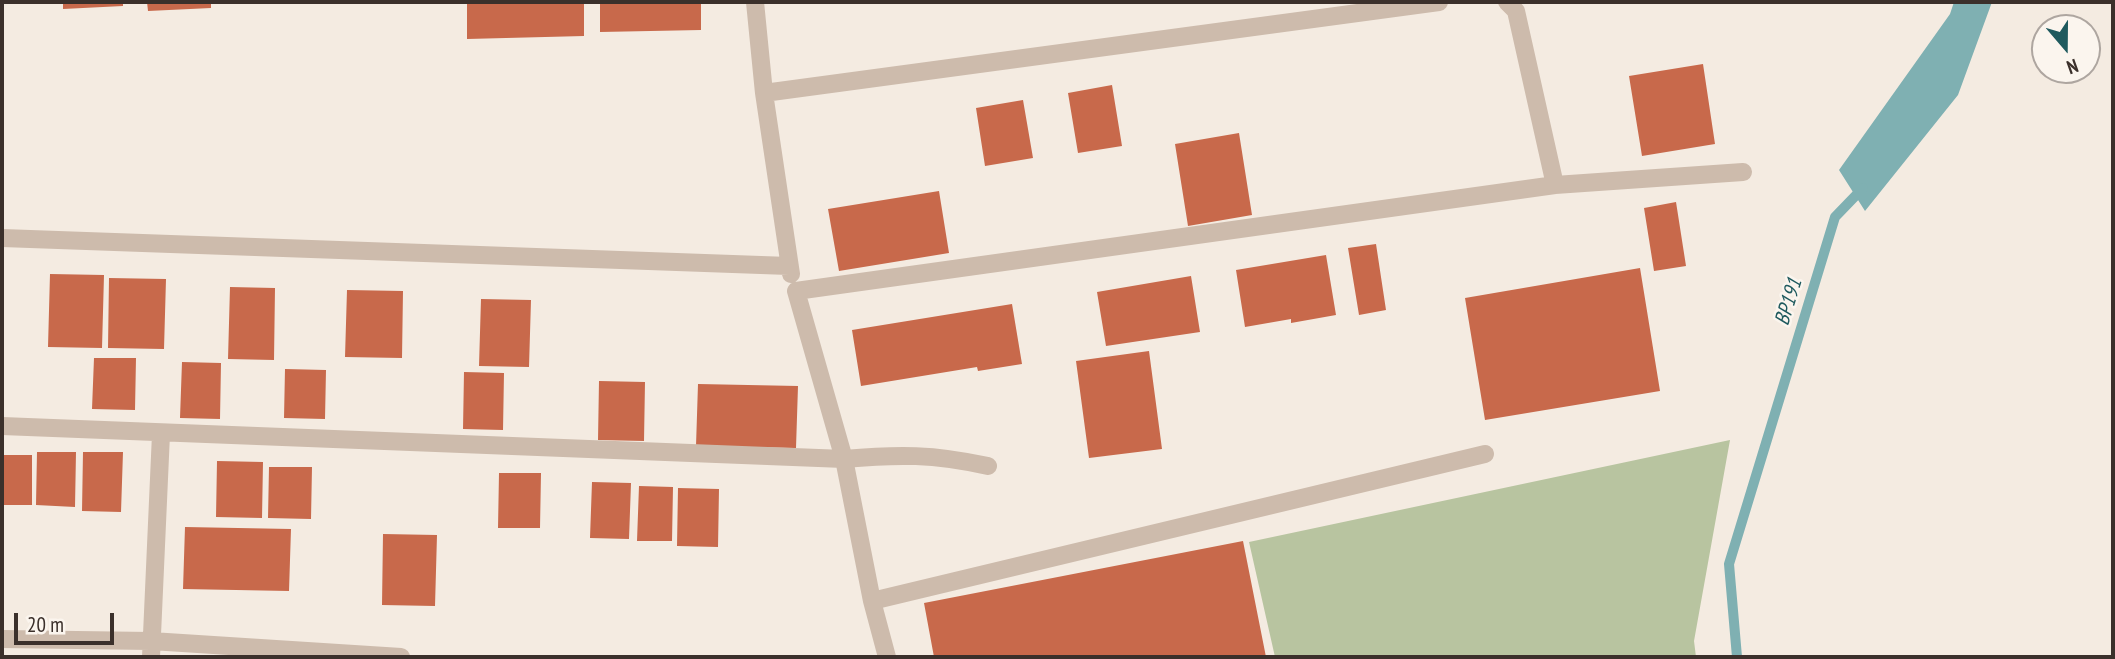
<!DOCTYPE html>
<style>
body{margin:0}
#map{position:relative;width:2115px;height:659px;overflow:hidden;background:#f4ebe1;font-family:"PT Sans Narrow",sans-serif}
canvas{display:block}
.frame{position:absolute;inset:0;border:4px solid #3b302b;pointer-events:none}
.north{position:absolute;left:2031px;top:14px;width:70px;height:70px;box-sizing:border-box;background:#fbf5ee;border:2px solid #aea6a0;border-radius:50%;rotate:160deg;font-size:19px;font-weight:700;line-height:28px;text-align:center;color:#3b302b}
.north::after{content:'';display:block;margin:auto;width:24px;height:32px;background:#1f5a5e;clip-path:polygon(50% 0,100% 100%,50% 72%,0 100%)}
.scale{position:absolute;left:14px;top:613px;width:100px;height:32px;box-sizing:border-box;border:4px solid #3b302b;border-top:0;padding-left:9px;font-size:21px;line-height:24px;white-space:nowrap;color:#3b302b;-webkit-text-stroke:5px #fbf5ee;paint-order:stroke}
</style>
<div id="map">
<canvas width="2115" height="659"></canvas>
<div class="frame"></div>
<div class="north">N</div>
<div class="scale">20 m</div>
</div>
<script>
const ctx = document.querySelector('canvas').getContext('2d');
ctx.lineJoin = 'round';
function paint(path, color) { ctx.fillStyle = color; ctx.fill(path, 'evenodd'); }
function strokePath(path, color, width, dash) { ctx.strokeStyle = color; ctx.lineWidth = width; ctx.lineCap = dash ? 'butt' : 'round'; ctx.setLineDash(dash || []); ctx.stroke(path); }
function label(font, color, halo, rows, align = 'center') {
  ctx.font = font + ' "PT Sans Narrow",sans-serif'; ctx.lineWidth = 5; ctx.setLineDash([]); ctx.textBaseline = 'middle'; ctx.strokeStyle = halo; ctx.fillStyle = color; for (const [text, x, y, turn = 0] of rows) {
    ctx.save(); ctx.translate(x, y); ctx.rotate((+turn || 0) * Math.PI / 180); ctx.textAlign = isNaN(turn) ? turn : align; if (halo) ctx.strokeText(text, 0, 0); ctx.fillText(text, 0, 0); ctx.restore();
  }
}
paint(new Path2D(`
 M1730,440L1694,641L1696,657H1275L1249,542Z`), '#b8c4a0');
paint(new Path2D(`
 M1954,2H1992L1958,95L1865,211L1839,170L1950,14Z`), '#7fb0b2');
strokePath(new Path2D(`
 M1737,657L1729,564L1835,217L1863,188`), '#7fb0b2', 10);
paint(new Path2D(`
 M63,2H123V6L63,9Z
 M147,2H211V8L148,11Z
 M467,2H584V36L467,39Z
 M600,2H701V30L600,32Z
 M1703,64L1715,144L1642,156L1629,76Z
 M1112,85L1122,146L1078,153L1068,93Z
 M1023,100L1033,158L985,166L976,108Z
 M1239,133L1252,215L1188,226L1175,144Z
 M939,191L949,253L839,271L828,209Z
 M1676,202L1686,266L1654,271L1644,208Z
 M1376,244L1386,310L1359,315L1348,248Z
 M1326,255L1336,315L1291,323V319L1245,327L1236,270Z
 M1640,268L1660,391L1485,420L1465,298Z
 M50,274L104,275L102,348L48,347Z
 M1191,276L1200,332L1106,346L1097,292Z
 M109,278L166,279L164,349L108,348Z
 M230,287L275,288L274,360L228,359Z
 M347,290L403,291L402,358L345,357Z
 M481,299L531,300L529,367L479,366Z
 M1012,304L1022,364L978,371L977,367L861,386L852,330Z
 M1149,351L1162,449L1089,458L1076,361Z
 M94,358H136L135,410L92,409Z
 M182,362L221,363L220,419L180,418Z
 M285,369L326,370L325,419L284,418Z
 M464,372L504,373L503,430L463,429Z
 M599,381L645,382L644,441L598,440Z
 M698,384L798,386L796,448L696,446Z
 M37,452H76L75,507L36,505Z
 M83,452H123L121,512L82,511Z
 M2,455H32V505H2Z
 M217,461L263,462L262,518L216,517Z
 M269,467H312L311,519L268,518Z
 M499,473H541L540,528H498Z
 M592,482L631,483L629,539L590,538Z
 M639,486L673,487L672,541H637Z
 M678,488L719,489L718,547L677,546Z
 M185,527L291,529L289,591L183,589Z
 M383,534L437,535L435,606L382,605Z
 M1243,541L1266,657H934L924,603Z`), '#c8694b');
strokePath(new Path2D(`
 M755,2L764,93L791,274
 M1507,2L1516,11L1555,185
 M764,93L1439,2
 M2,238L789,266
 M2,426L844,459C899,454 933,454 988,466
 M872,601L1485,454
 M2,639L151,641L401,657
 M151,657L161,434
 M887,657L872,601L844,459L796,291L1555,185L1743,172`), '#cdbbac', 18);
label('italic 21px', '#1f5a5e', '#fbf5ee', [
 ["BP191",1789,302,-73]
]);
</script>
